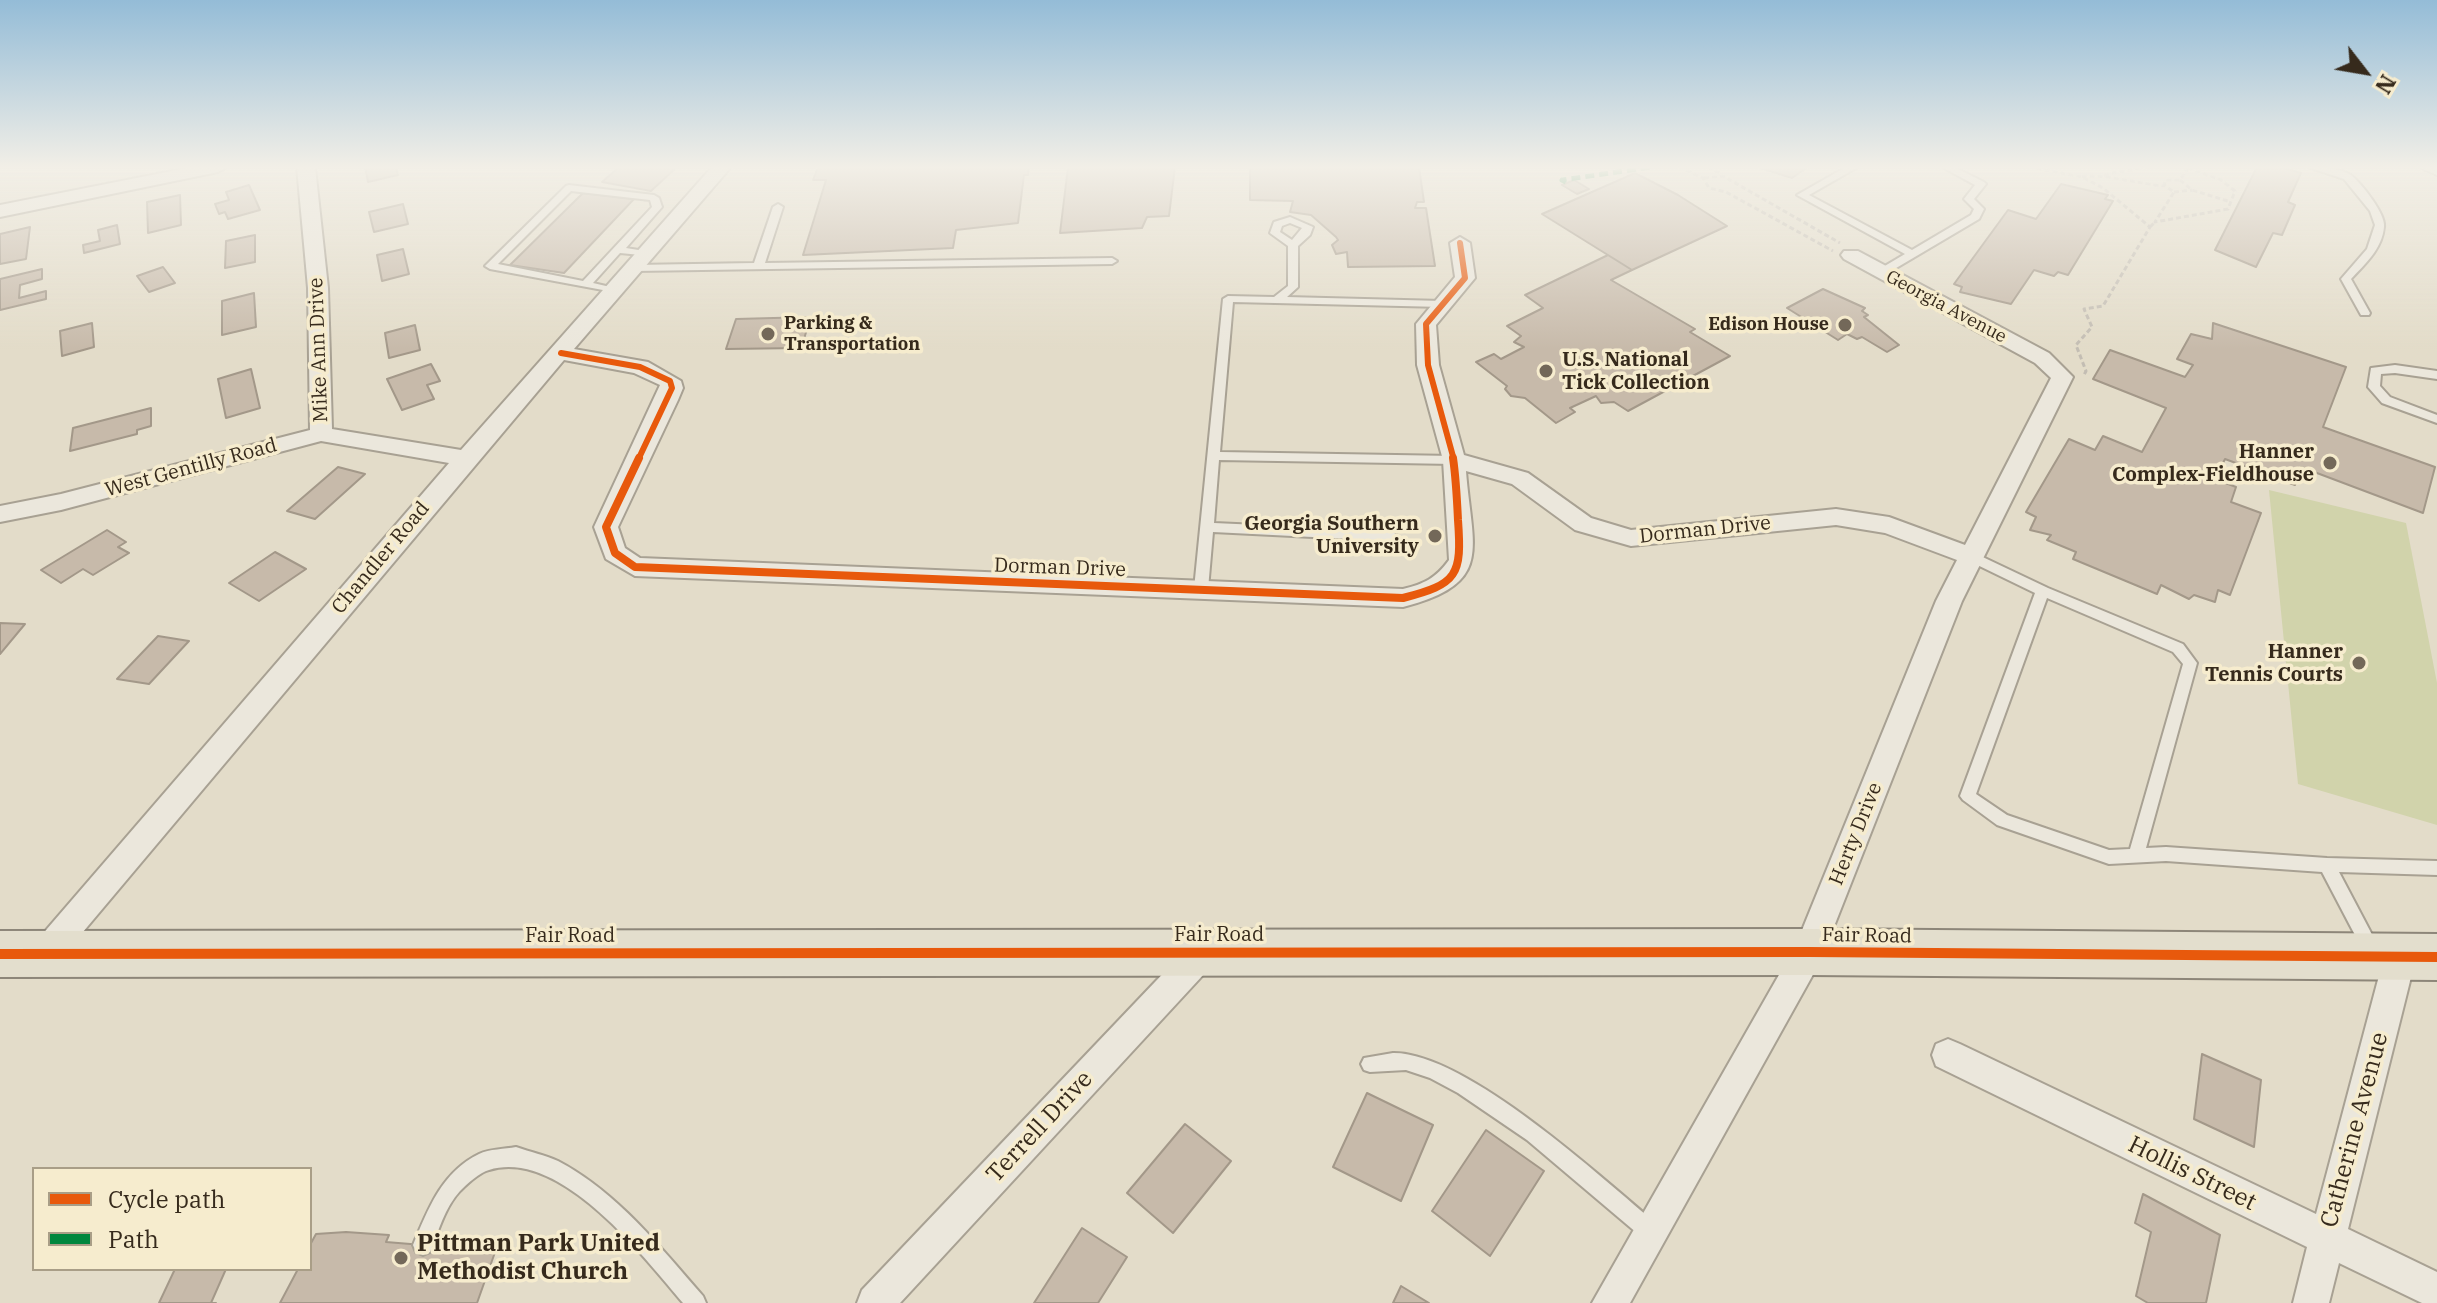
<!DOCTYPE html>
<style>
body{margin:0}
#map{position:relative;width:2437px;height:1303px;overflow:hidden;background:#e3dcc9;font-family:"IBM Plex Serif",serif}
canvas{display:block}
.legend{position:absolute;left:32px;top:1167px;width:280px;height:104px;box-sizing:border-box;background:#f6ecce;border:2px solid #a99e87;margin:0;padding:10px 14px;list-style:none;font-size:24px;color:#362a1c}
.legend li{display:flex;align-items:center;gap:16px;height:40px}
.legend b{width:40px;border:2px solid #a99e87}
.north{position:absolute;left:2325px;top:32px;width:80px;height:80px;-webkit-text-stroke:6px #f6ecce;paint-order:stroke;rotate:121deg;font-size:22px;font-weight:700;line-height:32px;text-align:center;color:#362a1c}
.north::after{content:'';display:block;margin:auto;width:28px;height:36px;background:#362a1c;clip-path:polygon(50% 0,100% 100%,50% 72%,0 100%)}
</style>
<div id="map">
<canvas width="2437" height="1303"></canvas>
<ul class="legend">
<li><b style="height:10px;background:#e8590c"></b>Cycle path</li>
<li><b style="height:10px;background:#00873e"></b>Path</li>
</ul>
<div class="north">N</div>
</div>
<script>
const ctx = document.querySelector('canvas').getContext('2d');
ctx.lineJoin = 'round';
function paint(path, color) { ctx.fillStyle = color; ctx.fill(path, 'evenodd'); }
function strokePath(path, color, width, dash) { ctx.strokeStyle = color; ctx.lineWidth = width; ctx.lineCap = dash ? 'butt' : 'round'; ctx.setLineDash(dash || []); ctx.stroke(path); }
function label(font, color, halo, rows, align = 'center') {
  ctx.font = font + ' "IBM Plex Serif",serif'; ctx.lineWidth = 7; ctx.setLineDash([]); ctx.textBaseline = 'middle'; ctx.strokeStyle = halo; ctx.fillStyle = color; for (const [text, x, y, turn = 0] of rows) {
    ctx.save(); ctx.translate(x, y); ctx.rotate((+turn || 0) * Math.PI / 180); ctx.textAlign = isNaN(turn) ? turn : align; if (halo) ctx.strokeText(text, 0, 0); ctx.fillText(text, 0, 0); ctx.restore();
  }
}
paint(new Path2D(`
 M2269,490L2406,523L2437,683V825L2298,784Z`), '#d1d3ab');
const building = new Path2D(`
 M365,167H396L398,175L368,182Z
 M619,167H677L651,191L602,182Z
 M818,167H1029L1028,175H1024L1018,223L956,230L953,248L803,255L826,180H813Z
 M1068,167H1175L1169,216L1147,217L1142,228L1060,233Z
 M1250,167H1419L1424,202H1417L1415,208H1426L1435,266L1348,267L1347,252L1336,254L1332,245L1338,240L1336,237L1311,215L1290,212L1293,201L1250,200Z
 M1757,167H1808L1792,178Z
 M2257,167H2281L2301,173L2288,202L2295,205L2282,235L2273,233L2256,267L2215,250Z
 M1635,173L1678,195L1727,226L1632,270L1542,214Z
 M1574,180L1589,189L1577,194L1562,185Z
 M2061,184L2108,195L2105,199L2113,201L2068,275L2058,272L2054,276L2034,270L2011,304L1960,292L1962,287L1954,284L2008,210L2036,219Z
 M249,185L260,210L228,219L225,212L219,214L215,204L229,200L226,192Z
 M583,193L634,199L564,273L510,265Z
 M180,195L181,225L148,233L147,202Z
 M403,204L408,224L374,232L369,212Z
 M117,225L120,244L84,253L83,245L100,241L98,230Z
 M30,227L26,259L0,264V234Z
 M255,235V262L225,268L226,241Z
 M403,249L409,274L382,281L377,255Z
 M1608,255L1632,270L1611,280L1695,329L1690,332L1730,356L1628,411L1614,402L1601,403L1596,396L1570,408L1575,412L1556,423L1525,398L1511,396L1505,389L1507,386L1476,362L1494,354L1501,359L1524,347L1514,342L1521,336L1507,326L1543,308L1525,295Z
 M163,267L175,283L149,292L137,276Z
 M42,269V279L20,285L19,298L46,291V299L0,310V279Z
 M1823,289L1865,308L1862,311L1868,315L1864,317L1899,345L1887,352L1862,337L1857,339L1847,334L1838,340L1787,308Z
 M254,293L256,327L222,335V301Z
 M811,317L801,348L726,349L736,319Z
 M92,323L94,347L62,356L60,331Z
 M2213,323L2346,367L2323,427L2435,467L2423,513L2301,467L2295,485L2225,459L2215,479L2236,487L2231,502L2261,513L2230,595L2218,590L2215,602L2194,595L2189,599L2161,585L2157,594L2073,559L2076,552L2047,540L2051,535L2030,530L2036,517L2026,512L2069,439L2095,450L2103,436L2142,452L2166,408L2093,379L2110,350L2185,377L2193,365L2177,359L2191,334L2212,339Z
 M415,325L420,350L389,358L385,333Z
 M431,364L440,381L427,385L434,399L402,410L387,379Z
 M251,369L260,408L226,418L218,379Z
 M151,408V426L137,430V434L70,451L73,428Z
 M338,467L365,474L315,519L287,511Z
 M107,530L126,542L118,547L129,553L93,575L83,569L61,583L41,570Z
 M275,552L306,569L259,601L229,583Z
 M0,623L25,624L0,654Z
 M158,636L189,641L149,684L117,679Z
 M2202,1054L2261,1080L2254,1147L2194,1119Z
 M1367,1093L1433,1125L1401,1201L1333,1167Z
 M1185,1124L1231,1161L1173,1233L1127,1193Z
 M1486,1130L1544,1171L1490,1256L1432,1211Z
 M2143,1194L2220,1235L2206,1303H2148L2136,1296L2151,1232L2135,1223Z
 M1082,1228L1127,1257L1098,1303H1034Z
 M346,1232L389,1235L386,1242L459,1248L466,1237L499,1241L477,1303H280L298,1269H310V1245L316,1234Z
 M175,1269H226L211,1303H216H159Z
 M1401,1286L1429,1303H1393Z`);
paint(building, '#c7baaa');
strokePath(building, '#a39889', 2);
const service = new Path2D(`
 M1846,167H1858L1809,195L1912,250L1971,215L1974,209L1964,199L1975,185L1942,167H1954L1984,182L1986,184L1974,199L1984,209L1979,219L1886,274H1878V270L1905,254L1797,195Z
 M2308,167C2321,167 2340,168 2351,175C2361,183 2386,214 2384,227C2382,249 2365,264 2351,279L2370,313L2369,315H2361L2341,279L2367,249L2375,225L2370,211L2344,179Z
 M2421,167L2437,168V175L2423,169Z
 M569,185L654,195L659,198L662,207L626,248L651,252V256L620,253L593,283L619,289V293L490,269L485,266L566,186ZM571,191L650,200L652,207L583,281L498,264Z
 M778,204L783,207L765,263L1112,258L1117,261L1112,264L634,271L629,268L634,265L754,263L773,207Z
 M1290,217L1313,227L1310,235L1298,246V287L1287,297L1443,301L1448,304L1443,307L1233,302L1220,452L1454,456L1460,460L1454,464L1219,460L1214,523L1392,531L1398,536L1392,541L1213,532L1208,589L1201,594L1194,589L1223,299L1228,296L1274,297L1288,286V246L1270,233L1274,222ZM1290,223L1302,228L1292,240L1280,232L1282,226Z
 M2395,365L2437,371V379L2395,373L2381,374L2380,386L2390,397L2437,415V423L2382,403L2368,387L2371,368Z
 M1970,551L2048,588L2183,644L2197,663L2146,848L2166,847L2327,858L2437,861V875L2339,872L2378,946L2380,951L2378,956L2372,959L2366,956L2322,872L2166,861L2109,864L1997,825L1963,800L1960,796L2035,593L1965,559L1963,556ZM2047,598L2173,652L2183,664L2130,849L2109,850L2007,815L1976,794Z
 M1393,1053C1465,1052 1602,1178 1658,1225L1661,1232L1658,1239L1651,1242L1644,1239L1527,1140L1458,1093L1430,1078L1406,1070L1370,1072L1364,1070L1361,1064L1364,1058Z
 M516,1147C530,1152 545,1155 558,1161C617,1192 660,1247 703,1296L706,1303H683C643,1256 560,1148 489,1170C480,1172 467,1184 460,1191C445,1207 438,1232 430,1252L423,1255L416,1252L413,1245C428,1209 442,1172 479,1154C489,1149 505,1149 516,1147Z`);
const minor = new Path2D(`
 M192,167H227L218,172L0,217V205Z
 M297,167H315L328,288L332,429L461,450L712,167H731L574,349L648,362L681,381L683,388L678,400L618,527L625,548L640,558L1403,589C1424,584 1436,578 1449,560L1443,460L1417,365L1416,324L1455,277L1450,243L1460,237L1470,243L1475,278L1436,325L1439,365L1464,455L1528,473L1591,518L1631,530L1836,509L1889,517L1965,545L2051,378L2035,363L1844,259L1841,255L1844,251H1858L2049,353L2073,377L1962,601L1820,962L1630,1303H1592L1796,945L1936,601L1957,560L1885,533L1836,525L1631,546L1575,530L1512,484L1466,471C1472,550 1495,583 1403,607L635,576L606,559L594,527L660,385L634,373L564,360L56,964L45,968L34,964L29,954L34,944L449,463L321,441L61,510L0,522V506L61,494L310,430L308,288Z
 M1205,937L1216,941L1221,951L1216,961L900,1303H857L862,1290L1194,941Z
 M2400,943L2411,947L2416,957L2348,1229L2437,1272V1303H2422L2339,1263L2329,1303H2293L2307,1247L1936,1066L1932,1055L1936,1044L1948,1039L1960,1044L2316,1214L2384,957L2389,947Z`);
const primary = new Path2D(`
 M1809,929L2437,934V980L1809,975L0,977V931Z`);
strokePath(service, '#a8a193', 4);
strokePath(minor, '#a8a193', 4);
strokePath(primary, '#8d8679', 4);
strokePath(new Path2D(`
 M1679,167L1703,178L1709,188L1726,192L1833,251
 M1708,167L1721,174
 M2029,167L2082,177L2103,188L2150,227L2103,306L2084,309L2092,327L2076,345L2086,371L2084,375
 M2188,168L2221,180L2235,191L2228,209L2155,222L2174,192L2164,185L2166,180H2180Z
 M2104,175L2145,167
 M2082,177C2099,173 2142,184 2164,186
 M1704,178L1723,176L1840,243
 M2180,180L2192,190L2231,202
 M2174,192L2192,190
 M2150,227L2155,222`), '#c3bdb3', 3, [5, 3]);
paint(service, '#ebe7dc');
paint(minor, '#ebe7dc');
paint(primary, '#e3decd');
strokePath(new Path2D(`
 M1566,182L1562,180L1652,167`), '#00873e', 5, [9, 5]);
strokePath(new Path2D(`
 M561,353L640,367L670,381L672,388L638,460
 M1454,460L1428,365L1426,324L1465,278L1460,243`), '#e8590c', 6);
strokePath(new Path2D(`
 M639,458L606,527L615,553L635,567L1403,598C1458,584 1462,575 1458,520C1457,499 1456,478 1453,458`), '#e8590c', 8);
strokePath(new Path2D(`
 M0,954L1809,952L2437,957`), '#e8590c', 10);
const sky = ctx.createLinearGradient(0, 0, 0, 349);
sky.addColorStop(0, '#94bcd7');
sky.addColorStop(0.48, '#f2efe7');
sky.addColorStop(1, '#f2efe700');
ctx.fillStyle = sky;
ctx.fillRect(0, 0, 2437, 349);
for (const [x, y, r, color] of [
 [1845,325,8,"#736859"],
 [768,334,8,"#736859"],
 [1546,371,8,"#736859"],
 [2330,463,8,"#736859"],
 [1435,536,8,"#736859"],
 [2359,663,8,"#736859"],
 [401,1258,8,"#736859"]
]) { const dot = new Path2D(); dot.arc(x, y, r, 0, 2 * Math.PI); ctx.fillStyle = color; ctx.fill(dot); strokePath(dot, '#f6ecce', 3); }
label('18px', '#362a1c', '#f6ecce', [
 ["Georgia Avenue",1946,307,28]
]);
label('bold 18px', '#362a1c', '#f6ecce', [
 ["Parking &",784,324],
 ["Transportation",784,345],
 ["Edison House",1829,325,"right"]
], 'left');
label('20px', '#362a1c', '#f6ecce', [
 ["Mike Ann Drive",319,350,-92],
 ["West Gentilly Road",191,468,-15],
 ["Dorman Drive",1705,530,-6],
 ["Chandler Road",381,558,-50],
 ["Dorman Drive",1060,568,2],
 ["Herty Drive",1856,834,-68],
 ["Fair Road",1219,935],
 ["Fair Road",570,936],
 ["Fair Road",1867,936,1]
]);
label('bold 20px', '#362a1c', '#f6ecce', [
 ["U.S. National",1562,360,"left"],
 ["Tick Collection",1562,383,"left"],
 ["Hanner",2314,452],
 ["Complex-Fieldhouse",2314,475],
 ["Georgia Southern",1419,524],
 ["University",1419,547],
 ["Hanner",2343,652],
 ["Tennis Courts",2343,675]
], 'right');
label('24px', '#362a1c', '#f6ecce', [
 ["Terrell Drive",1040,1127,-47],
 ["Catherine Avenue",2355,1130,-75],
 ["Hollis Street",2192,1174,26]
]);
label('bold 24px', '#362a1c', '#f6ecce', [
 ["Pittman Park United",417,1244],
 ["Methodist Church",417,1272]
], 'left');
</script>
